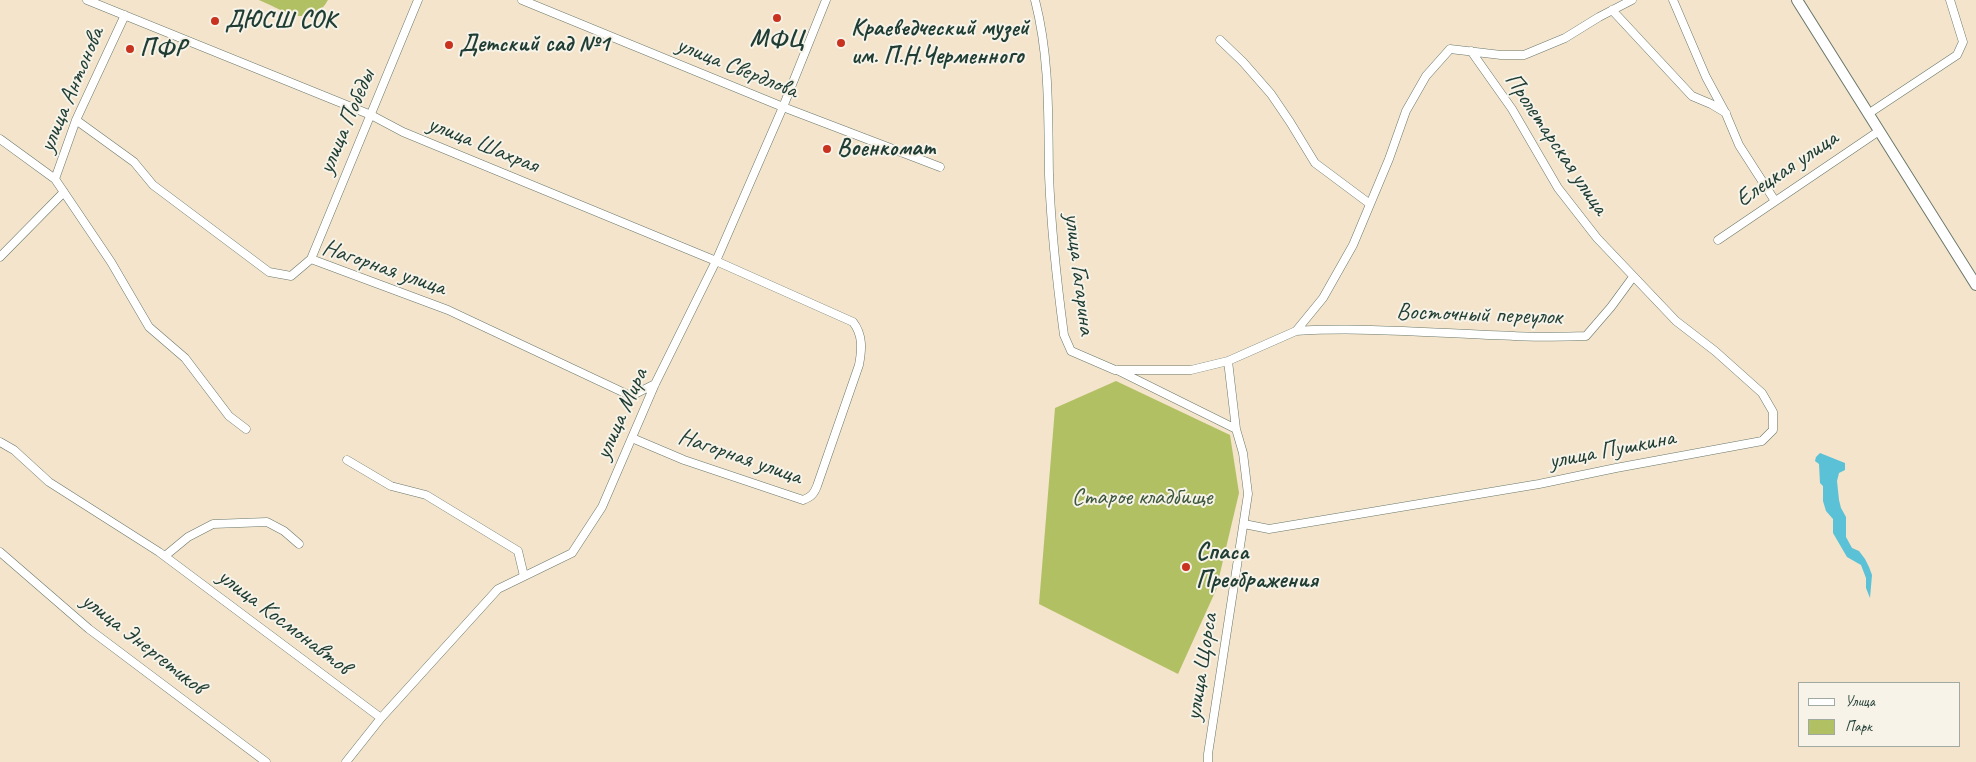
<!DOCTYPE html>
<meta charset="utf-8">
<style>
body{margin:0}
#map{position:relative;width:1976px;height:762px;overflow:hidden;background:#f3e4cb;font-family:Caveat,sans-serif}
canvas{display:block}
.legend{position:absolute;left:1798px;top:682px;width:162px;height:65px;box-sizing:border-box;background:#f7f3e8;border:1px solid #a1aaa0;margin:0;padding:6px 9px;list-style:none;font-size:15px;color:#1f3d34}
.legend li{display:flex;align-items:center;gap:10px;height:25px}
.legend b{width:25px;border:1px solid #a1aaa0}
</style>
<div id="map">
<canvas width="1976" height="762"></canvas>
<ul class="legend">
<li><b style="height:6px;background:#fff"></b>Улица</li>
<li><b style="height:14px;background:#b1c063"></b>Парк</li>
</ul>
</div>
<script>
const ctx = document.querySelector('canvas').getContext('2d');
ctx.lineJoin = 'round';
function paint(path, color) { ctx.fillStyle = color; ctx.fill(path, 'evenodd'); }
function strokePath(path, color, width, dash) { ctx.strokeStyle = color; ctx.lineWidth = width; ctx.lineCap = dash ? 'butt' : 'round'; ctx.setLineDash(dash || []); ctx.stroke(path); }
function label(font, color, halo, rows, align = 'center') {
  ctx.font = font + ' Caveat,sans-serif'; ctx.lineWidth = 4; ctx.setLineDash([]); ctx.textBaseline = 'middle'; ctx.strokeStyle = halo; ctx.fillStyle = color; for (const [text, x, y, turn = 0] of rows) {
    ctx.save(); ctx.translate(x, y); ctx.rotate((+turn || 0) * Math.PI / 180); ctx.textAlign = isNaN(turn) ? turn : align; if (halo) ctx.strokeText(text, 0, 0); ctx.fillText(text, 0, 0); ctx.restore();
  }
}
paint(new Path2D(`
 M259,0H328C310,31 283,10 259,0Z
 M1116,381L1230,435L1239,493L1216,590L1178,674L1039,604L1055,408Z`), '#b1c063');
paint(new Path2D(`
 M1820,453L1845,463V470L1839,473L1837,481L1839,500L1841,508L1846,517V537L1852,548L1859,551L1865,559L1869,567L1872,575L1870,598L1866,588V578L1861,565L1847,557L1833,533V519L1826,511L1823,501V486L1820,483L1819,464L1815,461L1816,457Z`), '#5ac1d7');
const street = new Path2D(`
 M87,0L371,115L403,132L716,261L853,322C863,335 862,349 859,365L817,486C814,494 811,497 803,500L684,460L632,438
 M522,0L783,107L940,167
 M1035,0C1050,58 1048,115 1049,175C1051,226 1057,283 1064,335L1071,351L1115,370H1191L1228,361L1296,331L1323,298L1353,245L1389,159L1406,111L1426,76L1450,49L1501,55H1524L1565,38L1599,17L1632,0
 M1673,0L1706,77L1726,114L1739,145L1775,201
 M1612,10L1692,96L1711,104L1726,113
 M1220,40L1243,62L1271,94L1290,122L1315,163L1370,204
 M1868,114L1957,55L1963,42L1950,0
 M76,120L134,162L153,185L269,272L291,276L311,259L418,0
 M0,139L55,179L111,262L149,327L185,358L229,416L246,429
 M55,179L76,120L125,15
 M1718,240L1879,131
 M0,257L64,192
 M311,259L448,310L631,396L655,384
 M1296,331C1392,325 1489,340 1586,336L1611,307L1633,277
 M1117,370L1236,429
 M0,442L14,450L49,482L159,552L381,718
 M347,460L391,486L426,495L518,551L524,576
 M1244,524L1269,529L1539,484L1616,468L1762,441L1773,430V412L1762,393L1715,351L1676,321L1597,238L1558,188L1512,109L1471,51
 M0,552L89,629L266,762
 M165,556L188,537L213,524L267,522L284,531L299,544
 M346,762L381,718L498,589L572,553L602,507L655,384L716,261L783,107L826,0
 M1208,762V754L1248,494L1243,453L1236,429L1228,361`);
const secondary = new Path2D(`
 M1797,0L1976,285`);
strokePath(street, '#697769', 9);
strokePath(secondary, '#697769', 12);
strokePath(street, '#fff', 8);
strokePath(secondary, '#fff', 10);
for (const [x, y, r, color] of [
 [777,18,5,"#c8321e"],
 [215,21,5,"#c8321e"],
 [841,43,5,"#c8321e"],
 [449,45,5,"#c8321e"],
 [130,49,5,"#c8321e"],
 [827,149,5,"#c8321e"],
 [1186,567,5,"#c8321e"]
]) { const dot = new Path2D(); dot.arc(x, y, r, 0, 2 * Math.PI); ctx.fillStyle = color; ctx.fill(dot); strokePath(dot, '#f7f3e8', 2); }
label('bold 24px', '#1f3d34', '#f7f3e8', [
 ["ДЮСШ СОК",225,21],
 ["Краеведческий музей",851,29],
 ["им. П.Н.Черменного",851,57],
 ["МФЦ",777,40,"center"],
 ["Детский сад №1",459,45],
 ["ПФР",140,49],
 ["Военкомат",837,149],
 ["Спаса",1196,553],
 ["Преображения",1196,581]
], 'left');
label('24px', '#1f3d34', '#f7f3e8', [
 ["улица Свердлова",737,68,22],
 ["улица Антонова",72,90,-67],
 ["улица Победы",347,122,-67],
 ["Пролетарская улица",1556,144,56],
 ["улица Шахрая",483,145,22],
 ["Елецкая улица",1787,169,-34],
 ["Нагорная улица",384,268,19],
 ["улица Гагарина",1079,274,83],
 ["Восточный переулок",1479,315,2],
 ["улица Мира",622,414,-66],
 ["улица Пушкина",1612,450,-11],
 ["Нагорная улица",740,457,19],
 ["улица Космонавтов",284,622,37],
 ["улица Энергетиков",143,644,38],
 ["улица Щорса",1202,667,-81]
]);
label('24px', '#3c573d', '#f7f3e8', [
 ["Старое кладбище",1142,498]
]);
</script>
